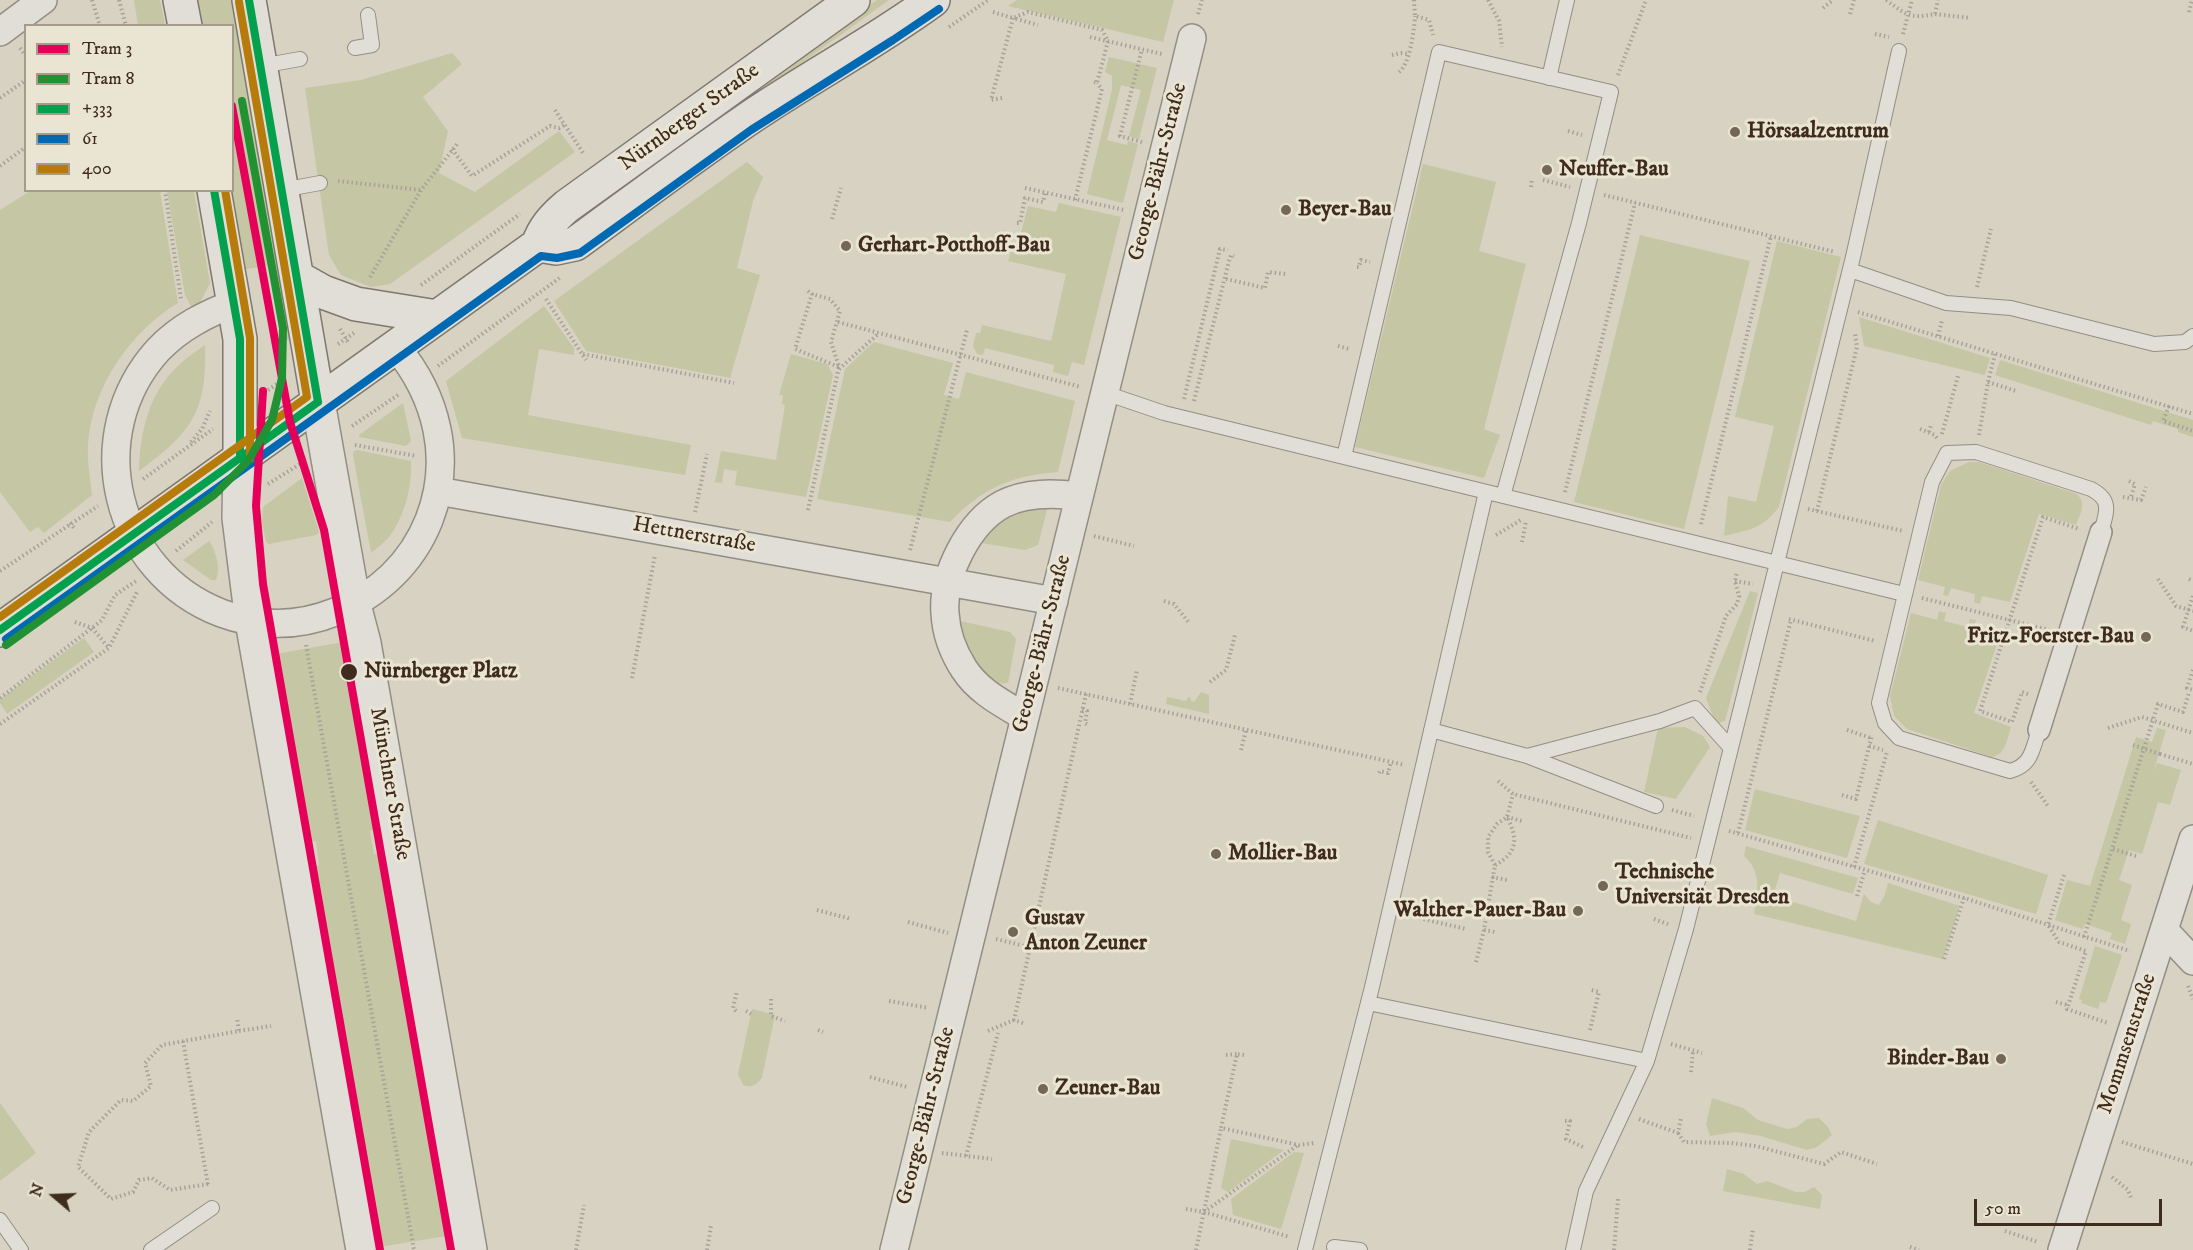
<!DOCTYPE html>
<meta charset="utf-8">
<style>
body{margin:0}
#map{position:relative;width:2193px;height:1250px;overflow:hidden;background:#d7d2c2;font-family:"IM FELL DW Pica",serif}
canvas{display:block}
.legend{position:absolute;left:24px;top:24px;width:210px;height:168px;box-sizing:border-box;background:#eae5d2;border:2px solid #a69b8a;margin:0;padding:8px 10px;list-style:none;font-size:18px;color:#3f2c1f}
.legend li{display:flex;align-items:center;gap:12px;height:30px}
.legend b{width:30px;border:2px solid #a69b8a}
.north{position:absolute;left:24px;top:1166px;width:60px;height:60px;-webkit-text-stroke:4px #eae5d2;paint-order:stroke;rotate:289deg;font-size:16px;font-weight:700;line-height:24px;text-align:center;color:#3f2c1f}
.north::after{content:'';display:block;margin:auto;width:21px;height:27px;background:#3f2c1f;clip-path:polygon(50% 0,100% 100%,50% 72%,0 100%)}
.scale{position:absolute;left:1974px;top:1199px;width:188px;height:27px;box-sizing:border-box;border:3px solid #3f2c1f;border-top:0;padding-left:8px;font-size:18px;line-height:21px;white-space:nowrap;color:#3f2c1f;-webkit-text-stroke:4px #eae5d2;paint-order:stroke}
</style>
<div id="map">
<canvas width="2193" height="1250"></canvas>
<ul class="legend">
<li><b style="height:8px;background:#e5005a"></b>Tram 3</li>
<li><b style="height:8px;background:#229133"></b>Tram 8</li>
<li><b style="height:8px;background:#03a04e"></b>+333</li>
<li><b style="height:8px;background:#0069b4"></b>61</li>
<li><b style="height:8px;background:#b77b0b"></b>400</li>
</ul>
<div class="north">N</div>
<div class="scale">50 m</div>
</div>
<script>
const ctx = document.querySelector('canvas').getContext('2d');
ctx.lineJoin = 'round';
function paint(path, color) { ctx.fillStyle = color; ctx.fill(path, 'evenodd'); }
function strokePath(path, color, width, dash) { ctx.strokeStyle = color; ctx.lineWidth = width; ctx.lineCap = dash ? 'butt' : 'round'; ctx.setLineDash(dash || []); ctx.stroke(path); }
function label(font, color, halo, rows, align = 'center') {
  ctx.font = font + ' "IM FELL DW Pica",serif'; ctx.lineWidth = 6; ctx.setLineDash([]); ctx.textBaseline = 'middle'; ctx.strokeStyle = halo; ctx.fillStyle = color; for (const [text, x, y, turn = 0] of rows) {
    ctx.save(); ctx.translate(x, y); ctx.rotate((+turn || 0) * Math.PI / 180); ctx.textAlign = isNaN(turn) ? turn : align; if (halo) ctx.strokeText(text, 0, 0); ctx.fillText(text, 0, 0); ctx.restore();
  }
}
paint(new Path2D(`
 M134,0H160L165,25H138Z
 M194,0H235L293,339L282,341L269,265L242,270L228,191L232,190V26L198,25Z
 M877,0H889L562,236L573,220Z
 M1017,0H1174L1163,42L1008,6Z
 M452,53L462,64L423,97L448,131L439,173L475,192L559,131L575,152L390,284L371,287L341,275L329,255L305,88L361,80Z
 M1109,57L1157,68L1139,139L1129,136L1141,90L1121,85L1107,140L1127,145L1128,141L1138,144L1123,203L1087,194L1112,90V76L1105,72Z
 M747,162L763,177L753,201L737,268L760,275L730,378L586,351L554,301Z
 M1423,164L1496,182L1479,251L1526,264L1484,429L1500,435L1484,478L1355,447Z
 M30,191H160L178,303C130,332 92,387 88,444C87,461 90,478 92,495L44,533L38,527L30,532L0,492V210Z
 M167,191H194L210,283L200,303L192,308L185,295Z
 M1059,203L1121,217L1084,365L1072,362L1068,376L1053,372L1054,365L985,348L983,355L977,354L973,346L976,333H980L982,325L1051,341L1066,274L1008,261L1011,251L1016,252L1028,206L1056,212Z
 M1640,235L1750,261L1684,529L1574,502Z
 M1777,241L1841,257L1779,507C1761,530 1751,529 1724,536L1728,496L1756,502L1774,426L1735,417Z
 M544,306L574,348V355L539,349L528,415L691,445L685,475L462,438L446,381Z
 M1859,317L1990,358L1985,375L1864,346Z
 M874,342L953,363L944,395L959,399L966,372L1075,401L1058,472C1012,475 981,489 950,522L817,499L845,369Z
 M205,345C207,412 192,432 139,471C140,432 149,392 179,365C187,357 197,351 205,345Z
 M791,354L827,364L833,375L806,497L735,485L737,471L724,469L722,483L715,482L721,451L776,460L785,405L782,404L783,395H779Z
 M2000,360L2193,420V437L2178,432V429L2153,421L2151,425L1995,375Z
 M403,403L411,441L406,446L359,437V435Z
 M357,450L411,461C412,486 405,516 389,537C384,543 377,548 371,553L353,455L354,451Z
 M1969,462H1979L2077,494C2087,504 2080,514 2076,525L2039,514L2010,602L1982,596L1980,604L1974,602L1975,594L1951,588L1948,596L1943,595L1945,587L1918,580L1941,485L1950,471Z
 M302,478L319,532L316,535L269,544L266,542L262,523L263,507Z
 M1048,506L1038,545L1025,550L975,542L1012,512Z
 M209,541C216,551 221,569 216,580H211L183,560Z
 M1750,591L1758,593L1725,721L1716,724L1706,698Z
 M1939,611L1946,613L1944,621L1968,627L1970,619L1976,620L1974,629L2000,635L1974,713L2011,727C2007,739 2006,754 1992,757L1907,729L1894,716L1890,696L1911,613L1937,620Z
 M956,620L1010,632L1016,639L1008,683L992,684L973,662Z
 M84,638L94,652L7,714L0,703V699Z
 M349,641L382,828L370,831L374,854L385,853L452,1235L374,1248L308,867L319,865L316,841L303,842L270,655Z
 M1201,692L1209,695V714L1166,704L1167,697L1186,701L1188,697L1191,698V701L1194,702Z
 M1685,727L1703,736L1710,747L1676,799L1644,792L1658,728Z
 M2157,728L2166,730L2153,773L2157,763L2181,770L2170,805L2158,802L2142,854L2129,850L2119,880L2132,885L2121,920L2131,924L2125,944L2110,939L2112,933L2085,924L2083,929L2055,920L2067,880L2090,886L2136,737L2152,742Z
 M1755,789L1860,816L1847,858L1745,830Z
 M1878,820L2048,875L2036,914L1864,864Z
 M1746,846L1858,878L1853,894L1780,873L1773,896L1856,921L1864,894L1871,902L1879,905L1884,897L1888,883L1960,906L1943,959L1754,914C1758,893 1762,871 1744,856Z
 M2095,946L2122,955L2106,1003L2100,1002L2098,1009L2081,1003L2082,1000L2079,999Z
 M752,1009L775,1015L762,1078C756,1085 752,1088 743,1085L738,1074Z
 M1712,1098L1743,1108L1758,1120L1787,1129L1797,1127L1807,1119L1819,1118L1828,1127L1832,1135L1817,1147L1807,1150L1761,1136L1735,1132L1710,1136L1706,1124Z
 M0,1103L36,1153L0,1181Z
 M1231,1139L1284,1150L1228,1192L1221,1188Z
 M1294,1152L1304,1153L1281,1229L1233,1215L1231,1199Z
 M1727,1169L1744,1174L1757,1184L1767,1181L1796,1192H1804L1814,1187L1822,1195L1820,1209L1723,1191Z`), '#c5c6a4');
const service = new Path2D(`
 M355,48L372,45L368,15
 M261,66L300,59
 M1549,78L1567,0
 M282,190L320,183
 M1850,270L1946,303L2011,308L2154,344L2185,342L2193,336
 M1105,393L1164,413L1904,594
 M1344,457L1439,52L1611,92L1579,223L1503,496
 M1431,730L1527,756L1656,806
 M2039,730C2032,750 2032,765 2010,771L1899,738L1885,723L1879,703L1932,482L1947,453L1976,452L2091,489C2112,500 2107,511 2101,532
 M1527,756L1660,721L1695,708L1730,747
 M1368,1003L1647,1061
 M0,1220L21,1250
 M1334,1247L1360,1250
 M151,1250L212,1208
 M1305,1250L1372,987L1486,492
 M1573,1250L1586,1191L1647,1061L1686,929L1853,257L1899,51`);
const pedestrian = new Path2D(`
 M2039,730L2101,532`);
const minor = new Path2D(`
 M0,32L43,0
 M235,303C206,314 180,327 158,350C81,435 114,572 221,613C258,627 298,627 335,612C378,595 412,563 429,520C453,459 437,396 396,347
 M438,491L1054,601
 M1025,717C1002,703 979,692 964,669C953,652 946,633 945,613C942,575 969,522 1003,504C1026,492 1054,493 1079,496
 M2164,930L2193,961
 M894,1250L1192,38
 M2062,1250L2193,839`);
const tertiary = new Path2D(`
 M318,402L354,605L364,643L470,1250
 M240,459L239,518L252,621L363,1250`);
const secondary = new Path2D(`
 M180,0L185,26
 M249,0L318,402
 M214,190L240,339V459
 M538,245L556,248L575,244C631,203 687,161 745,121C806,79 873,44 933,0
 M298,278L323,292L356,304L437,317
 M0,630L538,245C544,228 553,218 567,206L853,0`);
strokePath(service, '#938e84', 16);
strokePath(pedestrian, '#938e84', 24);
strokePath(minor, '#938e84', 30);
strokePath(tertiary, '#938e84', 36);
strokePath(secondary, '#7e786e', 36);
strokePath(new Path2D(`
 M92,0L100,26
 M119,0L126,26
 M1414,0L1415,16L1429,20L1433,35
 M1488,0L1499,21L1502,47
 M1886,0C1907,15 1909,19 1935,14L1938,0
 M1823,8L1833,0
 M993,12L1013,18L1028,12L1102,30L1108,41L1097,83L1094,82
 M2189,12L2192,0
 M1198,14L1202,0
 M1850,14L1854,0
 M1935,14L1970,18
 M949,27L988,0
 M1875,34L1889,37
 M1903,34L1912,0
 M1090,37L1162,54
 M20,48L26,56
 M1392,55L1401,53L1408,54
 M1399,72C1410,64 1414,31 1415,16
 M1618,75L1646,0
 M0,98L26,80
 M1002,98L991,100L1013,18L1038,25
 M555,110L583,153
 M1568,131L1582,135
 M1142,142L1120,136L1142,49
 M452,149L472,176L550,126L559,128L564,125
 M0,166L26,147
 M1543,180L1570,187
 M338,181L421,190
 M1531,187L1532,178
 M1025,188L1124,210
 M165,190L181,299
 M1604,195L1835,252
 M1075,200L1102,89L1097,83
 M832,219L841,188
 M1017,223H1020L1025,198L1043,202L1045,193
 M1357,267H1359L1361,260L1370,262
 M370,277L421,190L458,143
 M1226,279L1265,288L1268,272L1286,274
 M421,285L520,214
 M1977,287L1991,229
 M808,291L812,294L795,349L839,367
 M546,299L586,360
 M1858,312L2193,414
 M838,322L1081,387
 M340,329L348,342
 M1938,336L1942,320
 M338,344L354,333
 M1338,346L1349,349
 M583,354L734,383
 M438,366L561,277
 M839,369L878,334
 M1988,382L2016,391
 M268,390L286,378
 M1184,399L1220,249L1228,250
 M1194,401L1229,261L1231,255L1234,256
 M2169,406L2163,421L2193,431
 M352,426L398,395
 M1920,429L1935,435L1937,438
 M1929,432L1931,425
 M1942,434L1958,376
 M1979,435L1988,382L1995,354
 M191,442L202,429L210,411
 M355,445L416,456
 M143,479L213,429
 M2129,481L2135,484L2131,497
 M268,484L300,464
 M1565,492L1635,203
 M2123,497L2141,500L2146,487
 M1808,509L1903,531
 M808,510L839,367L831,342L840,311L830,299L812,294
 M1817,511L1857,347L1855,333
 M695,512L707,454
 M70,523L74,528
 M1701,524L1771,236
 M1496,535L1521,520
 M1094,536L1134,546
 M1522,542L1526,521
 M910,550L967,330
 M176,551L212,522
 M0,571L98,506
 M2158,579L2176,606L2193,611
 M2189,579L2193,581
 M1735,581L1753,584
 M2193,596L2183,627L2193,631
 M1922,598L2049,630
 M1164,601L1174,604L1190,624
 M1789,619L1875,641
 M75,622L92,628L109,648
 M306,645L414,1250
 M2193,670L2187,688L2193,690
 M632,678L655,555
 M1210,682L1226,670L1235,635
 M1058,688L1405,765
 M1700,692L1726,616L1737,604L1739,596L1735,581L1737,572
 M2028,694L2022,692L2012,722L1980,711L2043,517L2079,529
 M0,698L92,628L102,620L115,595L136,581
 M1130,704L1137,670
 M1082,710L1087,711L1085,723L1088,725
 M0,724L109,648L138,590
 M2108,728L2142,717L2193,733
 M1847,730L1871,738
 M1869,746L1883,750
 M1241,750L1246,730
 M2160,754L2193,764
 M1379,773L1380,771L1388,773L1391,762
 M1498,781L1513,794L1691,838
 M2031,782L2048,806
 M1842,795L1856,799L1872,735
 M1672,810L1694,816
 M1507,817L1522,821
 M1729,831L1964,898L2130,951
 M1738,833L1791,620
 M2113,849L2136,856
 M1495,865C1518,853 1518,838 1507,817
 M1854,867L1887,752
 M2064,875L2048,925L2059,942L2086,951L2067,1009L2108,1023
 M1492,877L1507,880
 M1857,896L1865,870
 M817,910L851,919
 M1406,915L1466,929
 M1654,919L1668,924
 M908,922L948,933
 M1484,930L1495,932
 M2084,937L2158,704L2183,712L2189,693
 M996,939L1041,950
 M1944,959L1964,898
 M1476,962L1484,930L1495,865L1488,852V837L1497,824L1507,817L1513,794
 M2188,986L2193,999
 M771,999V1016L785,1021
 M889,1001L929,1008
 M2056,1002L2068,1005
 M736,1011L733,1008L737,991
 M746,1011L751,1014
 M1023,1023L1014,1020L1086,694
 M818,1030L823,1032
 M1590,1030L1599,992L1591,990
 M239,1031L271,1026
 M988,1031L1014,1020
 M183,1041L208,1185
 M1671,1044L1702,1053
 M1226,1055L1237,1054
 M1244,1055L1237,1054L1221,1128L1299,1145L1314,1143
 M1691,1072L1693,1051
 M870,1077L907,1087
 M1639,1119L1678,1133L1681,1118
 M1565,1121H1570L1566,1139L1585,1148
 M1678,1133L1684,1142L1731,1143L1756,1146L1824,1164L1841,1152L1877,1164
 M2122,1142L2193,1164
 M942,1153L992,1159
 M966,1156L998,1033
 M2112,1177L2128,1190L2132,1200
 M208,1184L170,1190L152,1178L139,1180L133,1192L111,1199L78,1167L89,1132L121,1100L133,1101L151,1086L145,1063L162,1045L239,1031L237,1018
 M1186,1209L1204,1212L1290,1237
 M1204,1212L1298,1145
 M2005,1231L2038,1242
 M1910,1247L1919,1250
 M576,1250L584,1205
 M707,1250L711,1226
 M1196,1250L1221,1128
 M1614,1250L1618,1199
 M1750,1250L1753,1228`), '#a6a29a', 4, [1.5, 3]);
strokePath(service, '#e0ded6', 14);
strokePath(pedestrian, '#e0ded6', 21);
strokePath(minor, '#e0ded6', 27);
strokePath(tertiary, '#e0ded6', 33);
strokePath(secondary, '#e0ded6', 33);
strokePath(new Path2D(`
 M2133,745L2160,754`), '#a6a29a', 4, [1.5, 3]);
strokePath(new Path2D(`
 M249,0L318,402
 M214,190L240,339V459
 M0,630L318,402`), '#03a04e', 8);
strokePath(new Path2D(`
 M6,639L541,256L557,258L580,253L751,130L893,40L939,9`), '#0069b4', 8);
strokePath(new Path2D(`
 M225,190L250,338V459
 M0,617L307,397L239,2`), '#b77b0b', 8);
strokePath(new Path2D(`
 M232,106L290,422L324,530L451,1250
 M263,391L256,506L263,584L380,1250`), '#e5005a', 8);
strokePath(new Path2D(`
 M6,645L214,495L248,461L272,420L282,378L283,328L242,101`), '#229133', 8);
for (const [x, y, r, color] of [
 [1735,132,6,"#746658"],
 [1547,170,6,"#746658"],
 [1286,210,6,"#746658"],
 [846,246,6,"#746658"],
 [2146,637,6,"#746658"],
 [349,672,9,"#3f2c1f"],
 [1216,854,6,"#746658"],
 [1603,886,6,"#746658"],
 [1578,911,6,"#746658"],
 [1013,932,6,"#746658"],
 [2001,1059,6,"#746658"],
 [1043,1089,6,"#746658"]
]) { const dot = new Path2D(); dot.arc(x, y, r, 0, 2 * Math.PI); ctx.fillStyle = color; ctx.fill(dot); strokePath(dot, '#eae5d2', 2); }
label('22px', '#3f2c1f', '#eae5d2', [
 ["Nürnberger Straße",690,118,-36],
 ["George-Bähr-Straße",1159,172,-76],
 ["Hettnerstraße",694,536,10],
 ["George-Bähr-Straße",1043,644,-76],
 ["Münchner Straße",389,784,80],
 ["Mommsenstraße",2128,1044,-72],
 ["George-Bähr-Straße",927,1116,-76]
]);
label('bold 22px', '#3f2c1f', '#eae5d2', [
 ["Hörsaalzentrum",1747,132],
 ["Neuffer-Bau",1559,170],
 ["Beyer-Bau",1298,210],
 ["Gerhart-Potthoff-Bau",858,246],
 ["Fritz-Foerster-Bau",2134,637,"right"],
 ["Mollier-Bau",1228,854],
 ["Technische",1615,873],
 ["Universität Dresden",1615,898],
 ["Walther-Pauer-Bau",1566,911,"right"],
 ["Gustav",1025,919],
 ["Anton Zeuner",1025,944],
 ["Binder-Bau",1989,1059,"right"],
 ["Zeuner-Bau",1055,1089]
], 'left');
label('bold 22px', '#3f2c1f', '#eae5d2', [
 ["Nürnberger Platz",364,672]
], 'left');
</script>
